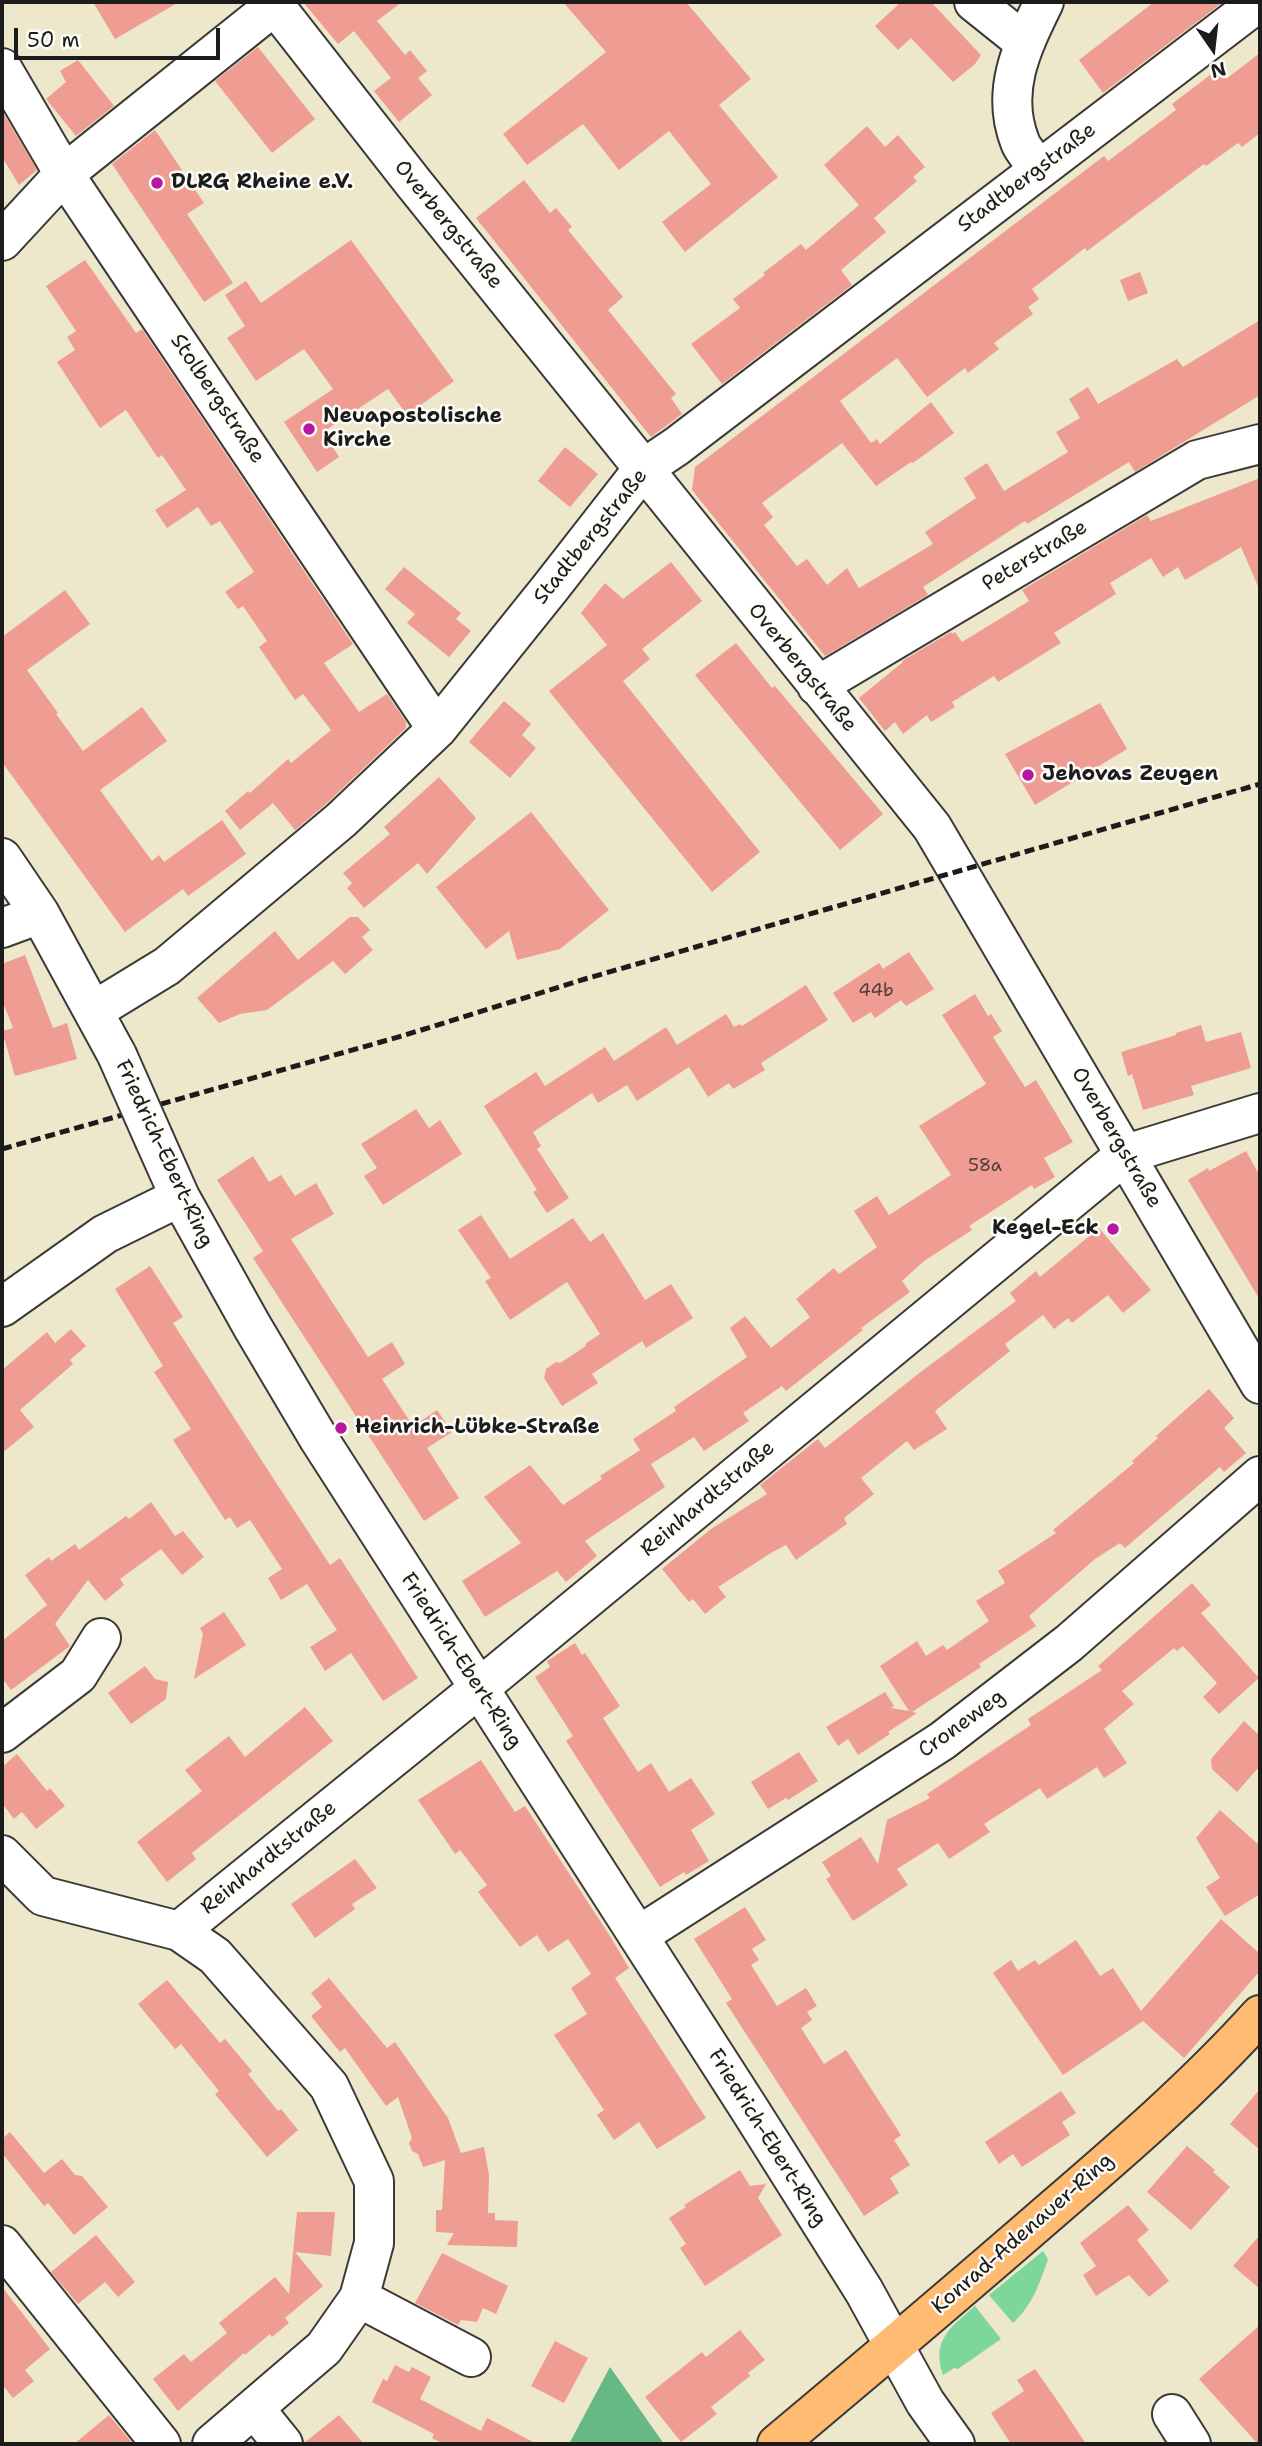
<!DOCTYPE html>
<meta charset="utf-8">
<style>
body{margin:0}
#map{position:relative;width:1262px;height:2446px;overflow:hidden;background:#ede7cb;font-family:"Shantell Sans",sans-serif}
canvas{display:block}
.frame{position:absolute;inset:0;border:4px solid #1c1c1c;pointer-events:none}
.north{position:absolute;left:1178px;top:14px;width:70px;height:70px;-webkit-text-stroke:5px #fdfcf7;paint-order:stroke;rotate:166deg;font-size:19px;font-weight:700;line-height:28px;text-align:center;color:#1c1c1c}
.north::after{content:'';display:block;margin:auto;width:24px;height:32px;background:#1c1c1c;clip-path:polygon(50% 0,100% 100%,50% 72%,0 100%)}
.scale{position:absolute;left:14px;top:28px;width:206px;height:32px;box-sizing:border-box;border:4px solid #1c1c1c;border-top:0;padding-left:9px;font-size:21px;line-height:24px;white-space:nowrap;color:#1c1c1c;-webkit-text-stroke:5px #fdfcf7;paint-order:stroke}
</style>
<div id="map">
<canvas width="1262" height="2446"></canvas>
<div class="frame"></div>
<div class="north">N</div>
<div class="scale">50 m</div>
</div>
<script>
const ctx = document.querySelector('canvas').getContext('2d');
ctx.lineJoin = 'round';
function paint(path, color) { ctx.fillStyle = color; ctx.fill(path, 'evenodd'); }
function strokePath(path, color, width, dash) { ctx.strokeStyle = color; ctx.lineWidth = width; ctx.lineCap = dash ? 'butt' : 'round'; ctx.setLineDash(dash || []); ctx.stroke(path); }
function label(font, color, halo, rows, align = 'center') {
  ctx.font = font + ' "Shantell Sans",sans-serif'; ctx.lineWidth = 5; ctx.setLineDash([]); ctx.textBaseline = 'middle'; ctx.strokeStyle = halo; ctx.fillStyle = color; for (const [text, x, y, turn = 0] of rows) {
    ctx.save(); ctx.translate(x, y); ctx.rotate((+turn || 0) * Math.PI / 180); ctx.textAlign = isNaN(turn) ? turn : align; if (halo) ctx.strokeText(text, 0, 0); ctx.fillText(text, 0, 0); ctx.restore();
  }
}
paint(new Path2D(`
 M1043,2251L1048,2259C1040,2283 1032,2306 1013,2323L989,2295Z
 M975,2306L1001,2339L958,2369L954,2368L943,2375C931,2340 951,2327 975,2306Z`), '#7dd79d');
paint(new Path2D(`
 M610,2367L664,2444H569Z`), '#66b884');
paint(new Path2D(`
 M93,2H179L115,39Z
 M303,2H402L377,21L405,55L410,50L427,71L418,78L432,95L399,122L374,91L391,78L354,31L338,44Z
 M563,2H686L751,79L719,105L778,177L685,252L662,222L711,184L669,131L619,170L583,124L527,165L503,134L606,52Z
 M901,2H931L981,55L975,64L953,82L911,38L898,50L875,26Z
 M1154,2H1223L1103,93L1079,60Z
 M258,47L315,119L272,153L215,81Z
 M1260,53V133L1242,147L1238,143L1206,166L1204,164L1087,251L1085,248L1032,289L1039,299L1028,307L1033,314L994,343L999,349L968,373L965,368L927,397L897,358L840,401L871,443L877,439L880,444L931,402L954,433L913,463L911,462L876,486L842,443L762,503L773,517L764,525L797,566L807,559L827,585L847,568L859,588L933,544L925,532L976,498L964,478L987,463L1004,491L1068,452L1056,432L1080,418L1069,399L1088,387L1098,404L1177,359L1183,367L1260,320V395L1135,472L1129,462L1027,524L1025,521L923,587L928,595L825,656L692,490L695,467L1104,156L1108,161L1176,110L1172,104L1218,69L1226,79Z
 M78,60L114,106L76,136L46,99L66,82L60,71Z
 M2,111L37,170L19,185L2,157Z
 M867,126L885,147L898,135L925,167L913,177L917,181L874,218L886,232L841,270L852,285L722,384L691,344L740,308L733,299L765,275L763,273L801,244L806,250L859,205L824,165Z
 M155,130L204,203L187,214L233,283L204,302L112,164Z
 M524,180L550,213L556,208L572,227L568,230L623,297L608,310L676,394L671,398L682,414L651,437L476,218Z
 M351,240L454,381L407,415L388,389L323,432L339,457L317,472L284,422L333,389L304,349L256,381L227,338L245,326L225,295L246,281L261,303Z
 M85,260L136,333L142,329L353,644L324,663L359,712L387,694L406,722V728L326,804L295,830L273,803L240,830L225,811L248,791L250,793L288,759L291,763L331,730L303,694L295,700L259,647L267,641L243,606L238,609L225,592L254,572L220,521L211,526L198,507L167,528L155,510L186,490L162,455L158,458L126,410L100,428L57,362L75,350L67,337L76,331L46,286Z
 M1140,272L1148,293L1128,301L1120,280Z
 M565,447L598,474L570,507L538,481Z
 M1260,478V591L1241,547L1185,580L1178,567L1163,577L1151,558L1110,583L1116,594L1054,633L1061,643L998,682L994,676L952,702L955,707L931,722L927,715L903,734L895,722L885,731L859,698L903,662L902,661L951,632L952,634L955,632L962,642L1029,601L1022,590L1147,515L1151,521Z
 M671,562L702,601L642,649L650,659L623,681L760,852L712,892L549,691L607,645L581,613L605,583L623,599Z
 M404,567L461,613L456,619L471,631L449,657L407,623L415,614L385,589Z
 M65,590L90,624L27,670L58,713L56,714L83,751L142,707L167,741L100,790L152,861L159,855L164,862L222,820L246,854L188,896L183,889L125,932L2,762V637Z
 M736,643L772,688L775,686L883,814L840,850L695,675Z
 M504,701L531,724L522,735L536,748L510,778L469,742Z
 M1100,703L1127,749L1035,805L1005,754Z
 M439,777L476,818L427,874L418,863L364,908L347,888L352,883L343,873L390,834L384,827Z
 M531,812L609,910L560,949L517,960L509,931L486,949L436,887Z
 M350,917H358L370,930L362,937L373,950L345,974L333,961L267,1010L240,1014L219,1023L197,998L275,931L298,960Z
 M909,952L934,989L906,1006L901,1000L875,1018L871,1012L853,1023L833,993L879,963L883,969Z
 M25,955L53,1028L67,1023L77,1059L15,1076L2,1031L13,1028L2,1000V964Z
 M806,985L828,1020L761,1063L765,1070L733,1089L729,1083L708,1097L689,1067L637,1101L627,1085L598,1103L592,1093L533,1132L541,1146L537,1149L569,1198L547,1213L533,1192L537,1190L484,1106L536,1072L545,1086L605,1047L614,1061L666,1027L677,1045L726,1014L734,1027L740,1024L742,1026Z
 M975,994L988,1016L991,1014L1002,1031L993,1037L1025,1087L1036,1080L1073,1142L1044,1158L1055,1177L1034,1189L1032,1185L969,1226L972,1230L924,1261L902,1281L910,1292L861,1328L863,1330L786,1391L782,1386L743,1413L749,1421L704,1451L694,1437L651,1464L665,1487L585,1541L597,1556L566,1582L557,1571L485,1617L462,1581L521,1543L484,1497L530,1465L563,1505L602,1479L600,1476L640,1450L633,1439L676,1411L674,1407L747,1357L730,1328L745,1316L771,1348L810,1317L796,1299L834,1268L839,1274L877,1247L854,1211L877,1196L889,1215L951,1175L919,1126L986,1084L942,1015Z
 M1201,1025L1206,1042L1241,1032L1251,1068L1191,1086L1194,1095L1143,1110L1132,1074L1128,1076L1121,1052L1176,1035V1033Z
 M416,1109L429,1128L440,1120L462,1154L383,1205L364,1176L377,1168L361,1144Z
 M1246,1151L1260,1176V1300L1188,1180L1208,1168L1209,1171Z
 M253,1156L269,1182L281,1175L295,1196L316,1183L334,1214L291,1239L368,1357L392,1342L405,1364L382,1379L413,1426L437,1410L452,1432L427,1448L459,1498L424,1521L253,1258L263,1251L217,1180Z
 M481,1215L510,1259L573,1218L590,1242L603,1233L645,1300L671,1284L693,1318L646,1348L642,1341L592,1374L598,1383L562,1406L544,1378L546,1369L556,1362L560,1363L586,1346L585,1344L600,1334L567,1282L510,1320L485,1281L491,1278L458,1230Z
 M1099,1228L1151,1290L1123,1313L1108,1295L1072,1323L1068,1318L1054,1329L1043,1315L1005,1344L1010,1351L935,1411L947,1429L914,1450L907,1441L861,1478L874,1494L844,1518L847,1524L796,1560L786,1545L771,1553L718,1587L726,1597L705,1614L693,1599L689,1602L662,1569L711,1529L767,1494L760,1485L818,1439L825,1448L918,1374L1016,1301L1010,1293L1036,1271L1040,1277Z
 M150,1266L183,1317L173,1323L273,1478L330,1565L340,1558L418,1678L383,1701L351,1653L325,1671L310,1647L337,1630L321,1606L307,1584L281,1600L268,1578L282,1569L250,1520L237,1528L230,1517L225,1520L173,1440L191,1429L154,1372L163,1366L115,1289Z
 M71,1329L86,1346L70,1360L73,1364L20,1410L34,1427L2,1453V1370L47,1332L55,1343Z
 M1209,1389L1234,1418L1224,1428L1246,1453L1224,1472L1220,1467L1125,1548L1120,1543L1095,1559L1029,1616L1036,1626L979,1664L981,1667L912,1712L917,1713L888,1732L890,1734L858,1755L848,1739L838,1746L826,1727L885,1692L894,1706L891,1708L909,1711L880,1666L917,1641L926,1656L943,1645L947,1650L989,1621L976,1601L1005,1583L998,1571L1056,1533L1053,1530L1134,1463L1132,1461L1158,1438L1156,1436Z
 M151,1502L175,1536L183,1531L204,1557L182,1575L161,1549L120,1579L124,1585L105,1601L88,1580L55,1624L70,1646L11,1690L2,1678V1641L47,1605L25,1575L49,1557L51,1561L75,1544L79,1550L126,1516L129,1519Z
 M1192,1583L1211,1605L1201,1613L1259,1678L1219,1714L1203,1697L1217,1683L1183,1646L1177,1651L1174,1648L1122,1691L1134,1704L1104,1729L1127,1763L1104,1778L1097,1767L1047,1799L1040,1788L984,1824L990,1832L949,1859L938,1843L897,1869L908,1885L853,1921L826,1879L831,1876L822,1862L861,1837L878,1864L887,1820L930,1798L927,1794L1031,1725L1028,1719L1102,1670L1098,1666Z
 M224,1612L246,1645L194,1679L203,1634L200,1628Z
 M575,1643L582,1655L585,1653L620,1706L603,1718L638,1772L651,1763L669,1792L691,1778L715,1814L691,1830L709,1861L686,1875L684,1872L660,1887L566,1741L573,1736L535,1677L550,1667L547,1661Z
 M145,1666L155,1679L168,1682L166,1699L131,1724L108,1693Z
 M305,1707L333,1741L192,1853L196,1859L167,1882L137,1842L202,1791L185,1770L229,1736L245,1757Z
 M1244,1721L1260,1736V1766L1237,1792L1212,1769L1211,1759Z
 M799,1752L818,1781L788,1800L786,1798L768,1809L751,1782Z
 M17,1754L47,1791L50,1788L65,1806L36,1829L22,1812L14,1819L2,1803V1767Z
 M481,1760L515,1812L525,1806L610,1936L629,1968L615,1978L706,2118L657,2149L639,2122L614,2140L597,2115L604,2110L554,2035L587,2014L571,1988L591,1974L580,1957L568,1939L548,1952L537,1935L520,1947L478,1892L487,1885L460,1850L455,1854L418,1800Z
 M1220,1810L1260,1846V1894L1225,1916L1206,1887L1220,1878L1196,1838Z
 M355,1859L377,1888L352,1904L355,1909L315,1938L291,1904Z
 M745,1907L766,1940L752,1949L759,1960L751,1965L777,2006L806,1988L817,2006L807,2012L812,2020L801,2028L824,2064L846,2050L901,2135L894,2140L910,2165L890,2178L899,2193L864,2216L726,2003L732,1999L694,1939Z
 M1221,1919L1260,1954V1971L1184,2058L1143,2021L1063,2075L993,1973L1011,1960L1018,1971L1035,1960L1039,1965L1076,1940L1100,1976L1113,1968L1141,2011Z
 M329,1978L387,2048L395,2042L448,2118L461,2153L484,2147L489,2175L488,2213H495V2220L518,2221L517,2247L447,2245L454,2233L436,2232V2210H442L445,2160L423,2167L418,2154L412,2151L409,2143L412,2138L398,2097L386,2106L345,2048L340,2052L311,2016L322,2007L311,1993Z
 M167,1980L220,2043L225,2039L252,2071L248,2074L278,2111L281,2109L298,2130L267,2157L215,2094L219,2091L181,2044L175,2049L138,2004Z
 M1260,2089V2150L1230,2124Z
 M1061,2091L1076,2113L1062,2122L1070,2135L1022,2167L1013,2154L999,2164L985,2142Z
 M10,2132L44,2173L62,2159L75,2175L82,2176L108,2207L74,2235L48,2203L44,2206L2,2153V2139Z
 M1187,2146L1215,2170L1213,2172L1230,2187L1191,2230L1147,2192Z
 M740,2170L750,2186L766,2184L758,2198L782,2235L705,2286L680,2248L686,2244L669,2218L686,2207L684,2205Z
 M1128,2205L1149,2230L1137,2240L1169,2281L1149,2297L1129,2275L1096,2296L1083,2275L1096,2266L1080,2243Z
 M297,2212H335L331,2256L295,2252L323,2286L285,2318L289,2323L272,2337L270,2334L245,2355L244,2353L178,2411L153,2379L184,2354L191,2362L227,2333L219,2323L275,2277L289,2294Z
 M96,2235L135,2282L118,2297L105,2282L78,2304L51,2272Z
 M1260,2235V2289L1233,2266Z
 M442,2253L508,2286L496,2314L483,2308L477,2322L461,2320L458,2325L415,2303Z
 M2,2287L50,2349L25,2370L34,2381L13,2398L4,2387L2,2389Z
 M1260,2325V2444H1258L1199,2379Z
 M740,2330L765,2360L748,2373L750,2376L711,2407L717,2414L681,2442L645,2397L702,2352L706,2357Z
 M555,2341L588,2358L564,2403L531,2386Z
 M395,2365L409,2372L412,2367L431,2377L420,2399L481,2431L487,2418L537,2444H444L432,2438L434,2434L372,2402L383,2379L387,2381Z
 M1035,2369L1061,2406L1086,2444H1011L991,2413L1024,2391L1017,2380Z
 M109,2415L133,2444H74Z
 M339,2415L364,2444H304V2443Z`), '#ef9d92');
const minor = new Path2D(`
 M272,2L412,181L932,827L1260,1384
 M974,2L1024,42
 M2,68L64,174L437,729
 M1039,169C1033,160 1023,151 1020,142C1000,91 1022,47 1044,2
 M2,241L64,174L279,2
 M817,686L1197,460L1260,444
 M2,858L40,914L117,1055
 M2,928L40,914
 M95,1010L167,966L341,820L437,729L551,587L643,469L677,446L1259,2
 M155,1141L180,1197L252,1326L319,1439L750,2110L864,2291L925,2402L955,2444
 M2,1307L105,1234L180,1197
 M2,1733L78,1675L101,1638
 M2,1855L43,1896L179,1931L215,1956L329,2086L374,2181V2243L359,2298L324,2348L212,2444
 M179,1931L478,1689L1126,1154L1260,1113
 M638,1936L942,1741L1069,1643L1260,1476
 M2,2245L161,2444
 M359,2298L471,2357
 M254,2408L283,2444
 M1172,2414L1191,2444`);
const major = new Path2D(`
 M777,2444C869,2367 961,2289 1052,2210C1124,2148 1196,2086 1260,2015`);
strokePath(minor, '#3b3a36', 42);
strokePath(major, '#3b3a36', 42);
strokePath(minor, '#fff', 38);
strokePath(major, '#febb71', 38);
strokePath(new Path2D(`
 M2,1149L402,1036L585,979L1260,784`), '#1c1c1c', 5, [10, 5]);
const minorBridge = new Path2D(`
 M117,1055L155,1141`);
strokePath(minorBridge, '#3b3a36', 42, []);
strokePath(minorBridge, '#fff', 38);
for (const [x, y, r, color] of [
 [157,183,7,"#b5179e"],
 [309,429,7,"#b5179e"],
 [1028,775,7,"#b5179e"],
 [1113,1229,7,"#b5179e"],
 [341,1428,7,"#b5179e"]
]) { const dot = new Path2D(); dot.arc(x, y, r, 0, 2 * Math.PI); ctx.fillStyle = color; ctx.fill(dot); strokePath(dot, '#fdfcf7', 2.5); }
label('18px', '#513c3a', null, [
 ["44b",876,991],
 ["58a",985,1166]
]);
label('21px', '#1c1c1c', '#fdfcf7', [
 ["Stadtbergstraße",1027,178,-37],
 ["Overbergstraße",448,225,51],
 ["Stolbergstraße",217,399,56],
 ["Stadtbergstraße",591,537,-51],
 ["Peterstraße",1035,556,-31],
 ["Overbergstraße",802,668,51],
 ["Overbergstraße",1116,1138,60],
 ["Friedrich-Ebert-Ring",164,1154,65],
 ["Reinhardtstraße",708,1499,-40],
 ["Friedrich-Ebert-Ring",461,1661,57],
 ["Croneweg",962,1724,-36],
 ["Reinhardtstraße",269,1858,-39],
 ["Friedrich-Ebert-Ring",767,2138,58],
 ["Konrad-Adenauer-Ring",1023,2234,-41]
]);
label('bold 21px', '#1c1c1c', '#fdfcf7', [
 ["DLRG Rheine e.V.",171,183],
 ["Neuapostolische",323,417],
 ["Kirche",323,441],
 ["Jehovas Zeugen",1042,775],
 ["Kegel-Eck",1099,1229,"right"],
 ["Heinrich-Lübke-Straße",355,1428]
], 'left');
</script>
